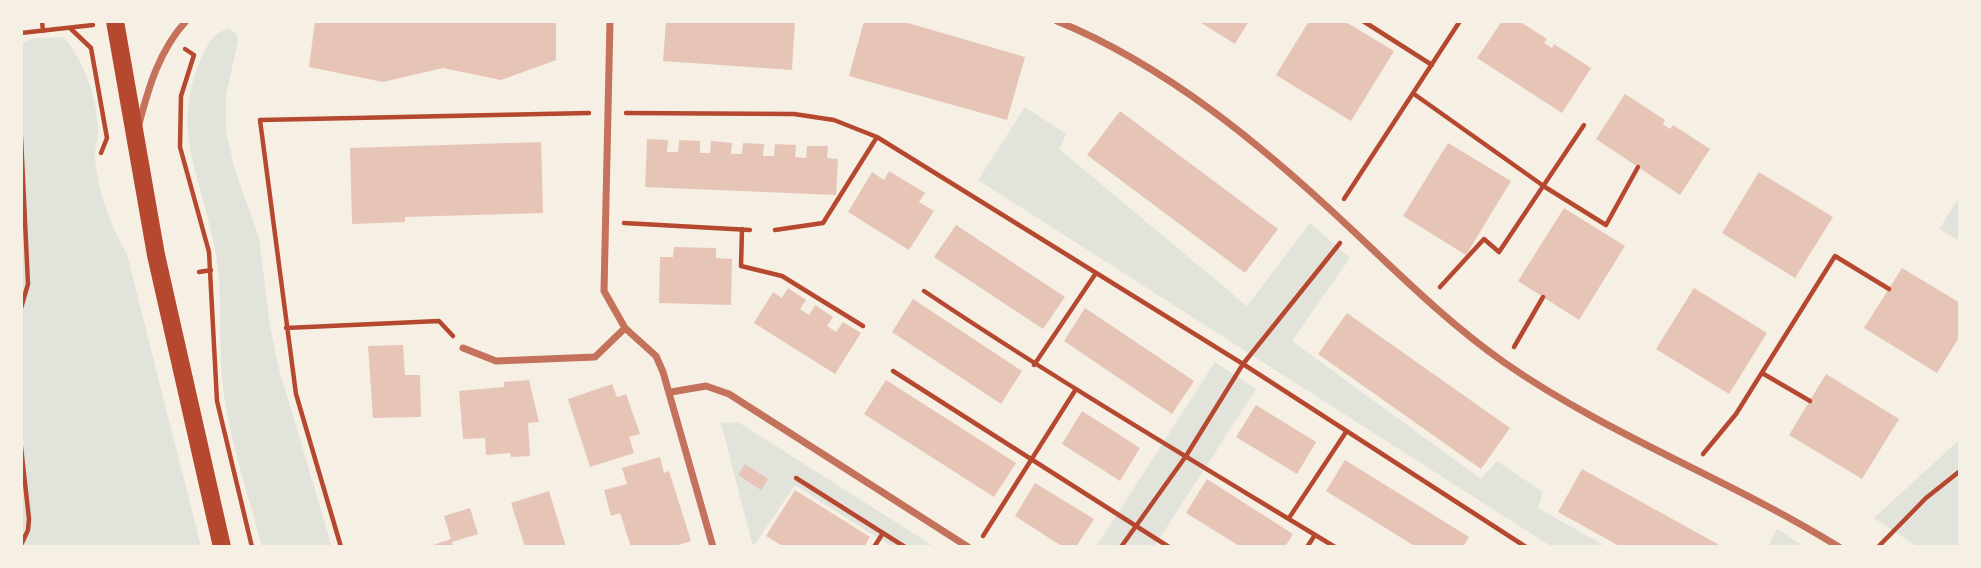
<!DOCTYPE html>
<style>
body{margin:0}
#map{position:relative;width:1981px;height:568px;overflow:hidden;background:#f6efe4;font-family:Manrope,sans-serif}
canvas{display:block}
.frame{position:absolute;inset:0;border:23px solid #f6efe4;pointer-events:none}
</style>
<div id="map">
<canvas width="1981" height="568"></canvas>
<div class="frame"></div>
</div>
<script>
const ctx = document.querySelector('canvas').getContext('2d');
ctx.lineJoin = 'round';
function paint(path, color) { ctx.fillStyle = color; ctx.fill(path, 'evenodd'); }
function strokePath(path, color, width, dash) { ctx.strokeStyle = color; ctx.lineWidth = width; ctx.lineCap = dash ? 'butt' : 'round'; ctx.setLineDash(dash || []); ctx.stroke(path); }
paint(new Path2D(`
 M228,29L236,33L238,41L226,95V132L235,170L259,238L270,326L279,369L332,547H262C248,492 227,434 222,377C218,337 223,295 216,255C205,183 168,133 201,59C206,47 214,32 228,29Z
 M64,37C85,63 97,97 98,131C99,140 94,149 95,158C98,192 110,225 127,254L201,547H21V43L35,38Z
 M1025,107L1066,134L1059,149L1247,306L1310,223L1350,258L1292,341L1481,479L1497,461L1543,492L1538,508L1607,547H1552L978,180Z
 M1960,196V241L1939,229Z
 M1215,362L1256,389L1154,547H1096Z
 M738,422L935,547H892L795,485L753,547L721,423Z
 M1960,439V547H1918L1874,518Z
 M1777,529L1805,547H1768Z`), '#e2e4dc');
paint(new Path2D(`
 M315,21H556V60L501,80L443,68L383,82L309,67Z
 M666,21H795L792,70L663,61Z
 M864,21H901L1025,57L1007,120L849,76Z
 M1198,21H1249L1235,44Z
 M1309,21H1344L1394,51L1351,121L1276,75Z
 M1502,21H1519L1547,39L1544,43L1552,48L1554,44L1591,68L1562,113L1477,58Z
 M1625,94L1665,120L1663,124L1670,129L1673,125L1710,149L1680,195L1596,139Z
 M1120,111L1278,229L1245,273L1087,155Z
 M647,139L668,140L667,152H678L679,140L700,141V153H710L711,141L732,143L731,154H742L743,143L764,144L763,156H774L775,144L796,145L795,157L806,158L807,146H828L827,158L838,159L836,195L645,187Z
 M541,142L543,213L405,217V222L352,224L350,148Z
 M1448,143L1511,181L1466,255L1403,216Z
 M889,171L925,193L919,202L934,211L909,250L848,212L872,172L884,180Z
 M1759,172L1833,217L1795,278L1722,233Z
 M1564,208L1625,246L1579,320L1518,281Z
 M956,225L1065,297L1043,329L934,257Z
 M674,247L716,248V258L732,259L731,305L659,303L660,257H673Z
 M1902,268L1960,303V336L1937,373L1864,328Z
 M788,288L806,300L800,309L809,315L815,305L833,317L827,326L836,332L843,322L861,333L835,374L754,323L773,292L782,298Z
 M1694,288L1767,333L1729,394L1656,349Z
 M913,299L1022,371L1001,404L892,332Z
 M1085,308L1194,381L1172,414L1064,341Z
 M1347,313L1510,428L1481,469L1318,354Z
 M403,345L405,375H420L421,417L373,418L368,346Z
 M1826,374L1899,419L1862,479L1789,435Z
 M529,380L539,422L528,423L530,456L511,457L510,453L486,455L485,438L463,439L459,391L504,387V382Z
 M886,380L1016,463L994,497L864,414Z
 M612,384L617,397L626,394L640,434L629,437L634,453L590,467L568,399Z
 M1256,405L1316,442L1297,474L1236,437Z
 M1082,411L1140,448L1120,481L1062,444Z
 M660,457L664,473L669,471L691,541L671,547H631L620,513L611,516L604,490L627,484L622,468Z
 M1345,460L1469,537L1463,547H1416L1326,491Z
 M745,464L768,479L761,490L738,475Z
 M1582,469L1723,547H1621L1558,512Z
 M1207,479L1293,534L1285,547H1241L1186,513Z
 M1035,483L1094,519L1076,547H1063L1015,516Z
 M795,490L870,537L864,547H784L766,536Z
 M549,491L566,547H525L511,503Z
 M470,508L478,534L452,542L454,547H427L451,539L444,516Z`), '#e6c5b7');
strokePath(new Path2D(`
 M42,21L43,31
 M1363,21L1432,65
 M70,28L91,48L107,138L101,153
 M21,33L93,25
 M185,49L194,55L181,96L180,147L209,252L217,401L252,547
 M1414,94L1545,187L1606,225L1638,167
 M626,113L794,114L834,120L877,137L1243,364L1526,547
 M21,137L28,284L21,308
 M1344,199L1460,21
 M624,223L750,230
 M742,229L741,266L782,276L863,326
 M775,230L823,223L877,137
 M199,272L211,270
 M1440,287L1484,239L1499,252L1584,125
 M924,291C1058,381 1197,463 1335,547
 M286,328L439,321L453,336
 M1514,347L1543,297
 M1034,365L1096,273
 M893,371L1169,547
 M1762,373L1810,401
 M21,447L29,519L28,530L21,545
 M1703,454L1736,414L1835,256L1889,289
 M796,478L905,547
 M1289,518L1346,432
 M983,536L1076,389
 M341,547L296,394L260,120L589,113
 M874,547L883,533
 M1121,547L1186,456L1243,364L1340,243
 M1307,547L1315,535
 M1878,547L1926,498L1960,471`), '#b5482f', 4.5);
strokePath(new Path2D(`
 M610,21L604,291L625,328L656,356L663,372L713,547
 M1057,21C1167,66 1263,146 1349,227C1400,275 1448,323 1505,363C1610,436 1731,480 1839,547
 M139,124C149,86 159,51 186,21
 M463,348L496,361L595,357L625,328
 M671,392L706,386L729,394L968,547`), '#c5725c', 7);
strokePath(new Path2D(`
 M115,21L156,255L222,547`), '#b5482f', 18);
</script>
